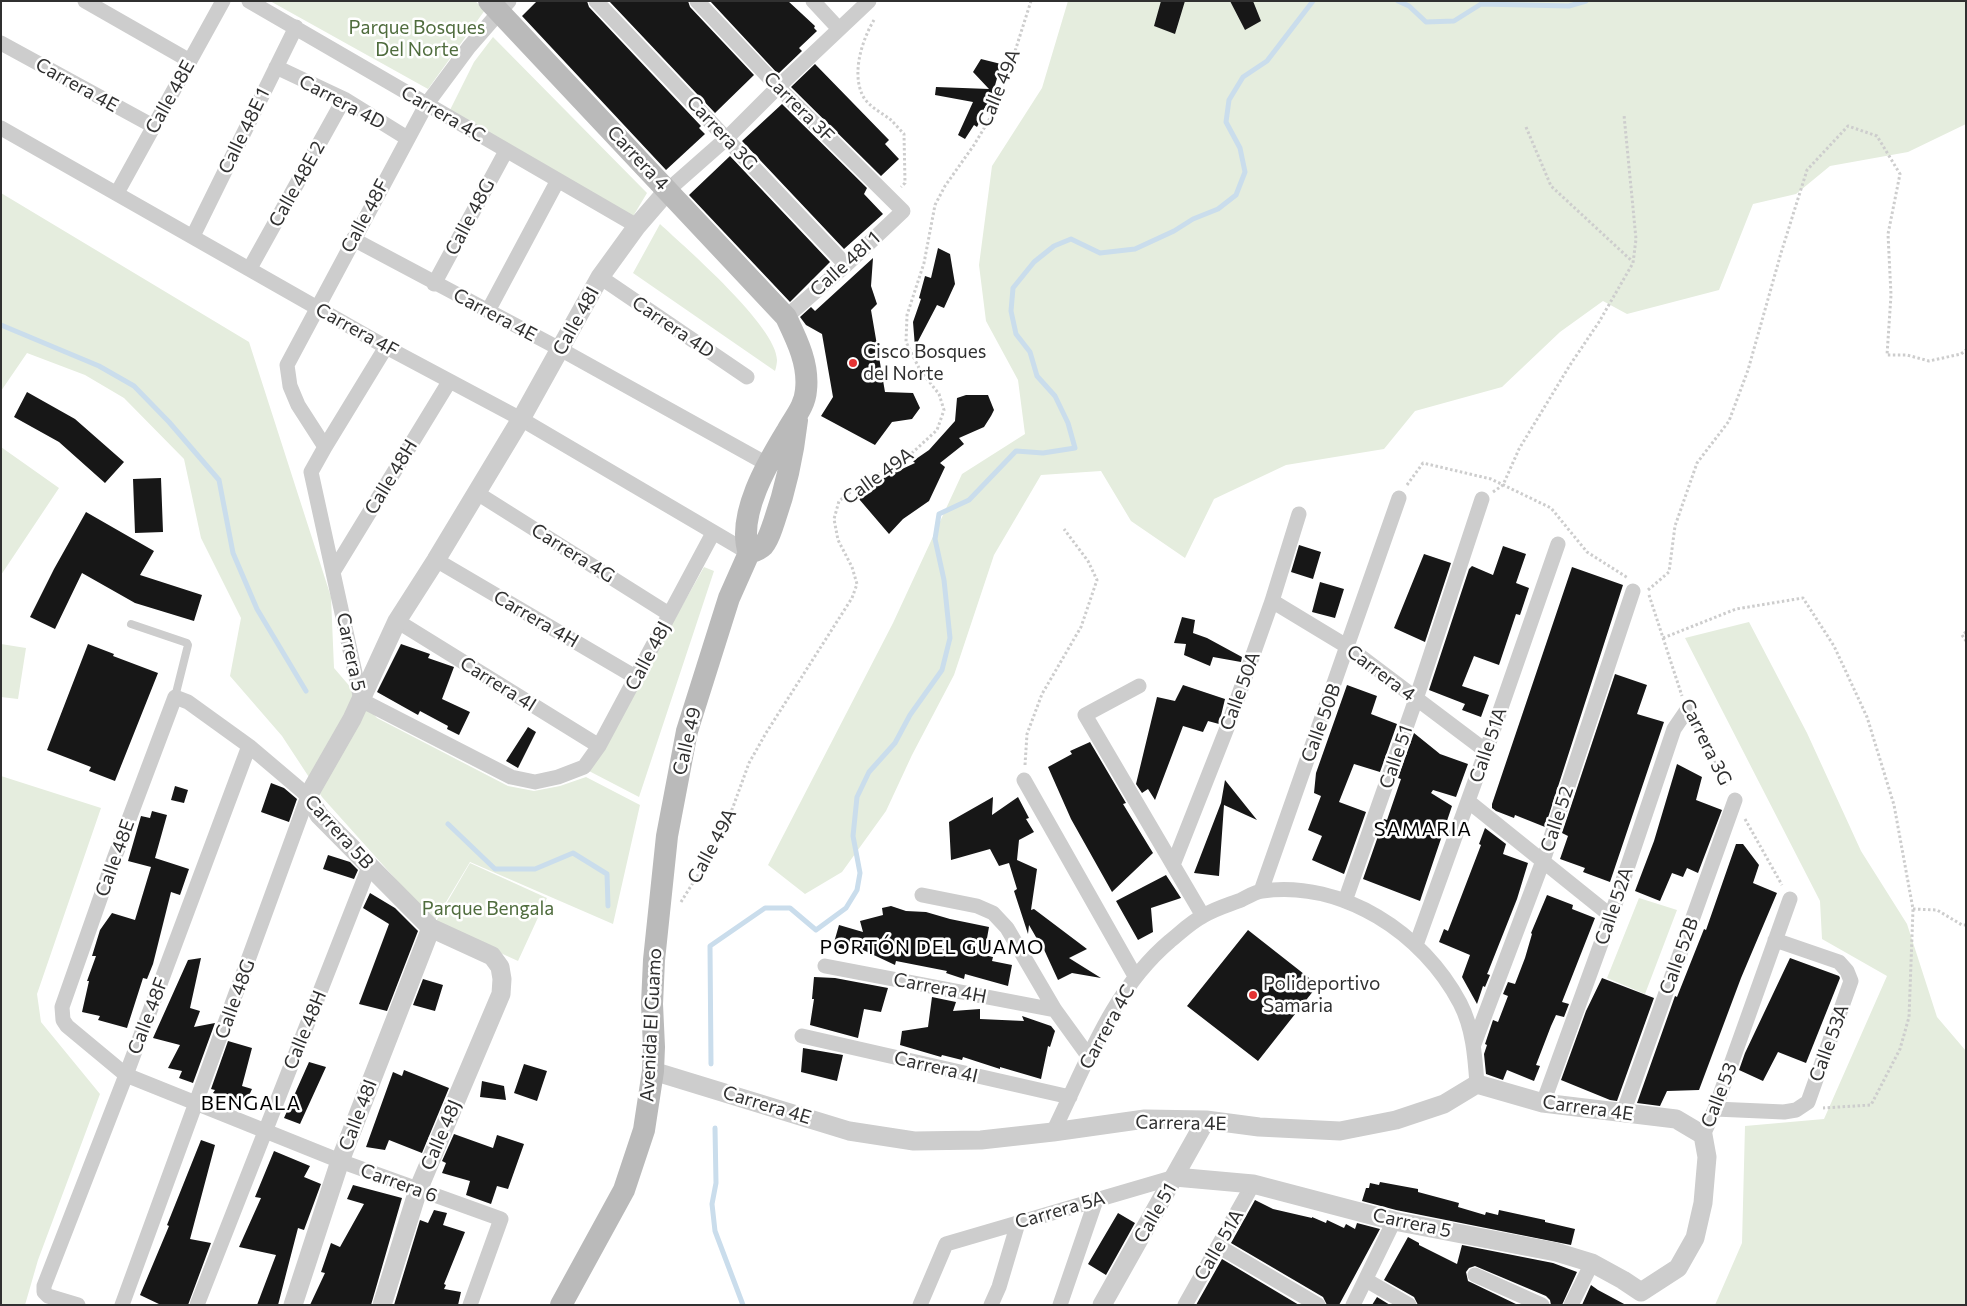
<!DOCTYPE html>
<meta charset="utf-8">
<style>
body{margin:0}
#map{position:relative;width:1967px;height:1306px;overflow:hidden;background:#fff;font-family:Commissioner,sans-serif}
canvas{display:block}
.frame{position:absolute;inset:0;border:2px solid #303030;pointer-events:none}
</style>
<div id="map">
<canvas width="1967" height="1306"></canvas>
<div class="frame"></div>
</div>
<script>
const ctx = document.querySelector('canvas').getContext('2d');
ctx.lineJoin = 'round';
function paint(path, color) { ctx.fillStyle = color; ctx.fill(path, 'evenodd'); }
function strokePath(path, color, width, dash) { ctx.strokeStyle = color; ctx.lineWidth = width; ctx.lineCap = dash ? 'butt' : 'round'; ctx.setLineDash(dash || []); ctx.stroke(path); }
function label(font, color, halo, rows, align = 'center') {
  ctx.font = font + ' Commissioner,sans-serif'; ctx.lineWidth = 5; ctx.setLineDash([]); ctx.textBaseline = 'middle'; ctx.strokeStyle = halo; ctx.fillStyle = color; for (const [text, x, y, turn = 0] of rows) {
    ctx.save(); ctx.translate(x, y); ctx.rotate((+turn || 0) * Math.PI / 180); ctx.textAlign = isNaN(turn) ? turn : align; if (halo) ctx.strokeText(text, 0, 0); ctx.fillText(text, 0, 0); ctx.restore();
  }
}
paint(new Path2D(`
 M270,1H475L485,10L428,89Z
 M1068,1H1966V124L1908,152L1830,166L1796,194L1753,204L1719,290L1627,314L1603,301L1560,332L1502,387L1415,411L1384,449L1286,465L1214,499L1185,558L1131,521L1101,471L1041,475L994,555L954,675L912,755L886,811L842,872L805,894L768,865L893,623L962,474L1025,434L1018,380L986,321L979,265L992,166L1042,88Z
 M493,37L647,193L632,218L450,110L474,62Z
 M1,193L249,342L331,597L334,668L377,718L508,786L534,791L560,786L586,777L640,805L613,924L470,862L434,922L322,797L282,736L230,676L241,618L201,538L184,459L124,398L85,375L27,353L1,391Z
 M660,224C686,248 777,327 777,360C777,363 776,368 775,371L633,273Z
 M1,447L59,488L1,575Z
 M704,567L714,571L639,797L589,771Z
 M1749,622L1807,733L1861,851L1907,924L1937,1017L1966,1051V1305H1715L1742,1243L1745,1126L1824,1119L1887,976L1822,939L1820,901L1685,638Z
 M1,644L26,648L18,699L1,697Z
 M1,776L101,808L37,994L41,1022L100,1094L38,1260L25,1305H1Z
 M470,863L547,898L518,961L435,923Z
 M1639,898L1677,910L1645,994L1607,978Z`), '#e5edde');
strokePath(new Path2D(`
 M1398,1L1409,6L1426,22L1454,21L1481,4L1569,6L1586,1
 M1,325L99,366L134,386L169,422L219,480L233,553L257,609L306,691
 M448,824L495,869H535L573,853L607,874L608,906
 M711,1064L710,946L765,908H790L816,930L846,908L857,890L860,873L853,836L857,797L869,772L895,743L910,715L942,670L950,638L944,580L935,539L939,514L969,500L1016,451L1043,453L1075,448L1068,423L1055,396L1037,376L1030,352L1016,334L1011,311L1013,288L1034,262L1054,246L1071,239L1100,253L1135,249L1174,231L1193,219L1218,209L1236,195L1245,172L1240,148L1226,122L1229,100L1243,77L1267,61L1313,1
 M715,1128L716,1183L712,1204L715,1231L743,1305`), '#caddec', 5);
paint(new Path2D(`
 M537,1H587L589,7L701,126L699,128L705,134L666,170L522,16Z
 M609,1H688L690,7L754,75L715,113Z
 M710,1H788L815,26L814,28L817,31L799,48L802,51L778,74Z
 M1161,1H1185L1175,34L1154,26Z
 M1230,1H1253L1261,21L1245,30Z
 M981,59L1001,64L994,89H997L982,112L984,113L977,127L974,125L965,139L958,135L973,102L935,95L936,87L989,89L973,72Z
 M815,64L889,140L885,144L899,159L881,176L791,87Z
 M782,104L867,188L864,194L883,214L844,249L742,141Z
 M730,156L830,262L790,302L689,195Z
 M938,248L950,254L955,284L944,308L937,305L915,347L913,322L921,299L919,298L925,276L931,278Z
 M873,258L871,286L877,304L871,310L885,392L913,393L920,408L912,419L892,422L875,445L821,416L833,397L822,334L806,325L800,317L811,307L815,311Z
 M27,392L75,419L124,462L105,483L59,442L14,417Z
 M966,395H988L994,410L991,416L984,427L959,438L964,444L940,463L945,467L929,501L903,519L889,534L859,499L885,477L915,463L913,461L929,450L955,421L957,398Z
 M161,478L163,532L135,533L133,479Z
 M86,512L154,551L140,575L202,595L194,621L135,603L82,573L55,629L30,617L54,569Z
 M1299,545L1321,552L1313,579L1291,572Z
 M1503,546L1526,554L1516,583L1529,588L1520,615L1516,614L1499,665L1474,656L1462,686L1489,695L1481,717L1462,710L1465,704L1429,690L1469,569L1472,566L1493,575Z
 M1424,554L1451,563L1425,642L1394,628Z
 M1572,567L1623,585L1545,827L1515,815L1514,818L1496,811L1492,808V804Z
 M1320,582L1344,589L1335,618L1312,612Z
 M1182,617L1195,620L1193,633L1207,638L1242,657L1241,662L1213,657L1210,666L1184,655L1186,644L1174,643Z
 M88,644L114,654L113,656L158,673L115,781L89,771L91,767L47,750Z
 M401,644L430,654L428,658L454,667L442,699L470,712L459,735L447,729L448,726L420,711L418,715L377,692Z
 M1615,674L1647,685L1637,714L1664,722L1610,882L1583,872L1585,868L1560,859L1568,836L1562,833Z
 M1183,685L1225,699L1219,724L1208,721L1203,732L1183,726L1155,800L1148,789L1142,793L1136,784L1157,697L1175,701Z
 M1347,685L1377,696L1371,714L1397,724L1380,772L1354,764L1339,802L1366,812L1344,874L1312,860L1322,836L1308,830L1321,796L1314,793L1316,773Z
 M528,727L536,732L518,768L506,761Z
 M1414,733L1440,754L1468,764L1456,797L1433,790L1431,793L1452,806L1420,901L1363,879L1384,819L1387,820L1401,779L1398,778Z
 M1090,742L1126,803L1123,804L1153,853L1112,892L1071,819L1048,767L1072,754L1070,751Z
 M1677,764L1702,777L1696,800L1722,810L1698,873L1687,868L1683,877L1672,873L1660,901L1635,891L1654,841Z
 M1225,780L1257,820L1224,805L1219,876L1194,873L1221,803Z
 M271,783L284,788L297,799L289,822L261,812Z
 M175,786L188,790L184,803L171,800Z
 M993,797L992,815L1018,797L1029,818L1026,819L1034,832L1019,840L1017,860L1037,869L1031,910L1034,909L1087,949L1069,958L1101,978L1072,973L1058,980L1041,943L1040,944L1029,925L1028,934L1014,891L1017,889L1009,863L999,866L990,849L951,860L949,822Z
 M152,811L167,815L155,858L189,869L180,895L171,892L153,964L147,979L143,978L127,1028L98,1020L100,1016L82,1012L89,981H87L96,956H92L100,930L112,913L135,920L151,867L128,861L141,816L150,818Z
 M1485,828L1506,844L1503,854L1528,863L1517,899L1488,972L1487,974L1490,975L1485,987L1483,986L1477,1004L1462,977L1470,955L1439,942L1444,929L1448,931L1481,845L1479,844Z
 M1736,844H1743L1759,865L1753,883L1777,893L1741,978L1699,1090L1667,1091L1660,1106L1637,1103L1675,996L1677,997L1704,929L1706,930Z
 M328,855L350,862L358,870L354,879L323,869Z
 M1166,875L1181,898L1151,908L1153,932L1138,940L1116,901Z
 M370,893L395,908L418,931L387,1011L359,1004L389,924L363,908Z
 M1547,895L1573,905L1572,909L1595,918L1562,1002L1569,1004L1564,1017L1556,1015L1551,1026L1536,1065L1540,1066L1534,1081L1507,1070L1503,1080L1486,1074L1484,1054L1487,1045L1485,1044L1493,1020L1498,1022L1508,996L1503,994L1508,982L1515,984L1525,958L1532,934L1531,933Z
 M891,906L906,911L926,912L950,919L989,927L984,955L993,957L992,961L1012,965L1008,986L965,974L964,979L946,973L947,971L896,961L895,965L861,949L860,954L848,949L847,950L833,946L839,925L863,932L860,921L883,915L882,908Z
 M1248,930L1318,985L1258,1061L1187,1006Z
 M201,958L190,1008L200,1011L194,1027L215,1023L193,1083L179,1078L182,1071L168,1068L180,1045L153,1038L188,960Z
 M1790,958L1839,976L1840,978L1806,1063L1778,1052L1763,1081L1739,1070L1745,1053Z
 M814,977L835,978L888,988L881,1012L864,1009L858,1038L810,1025L814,999H812Z
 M1602,978L1654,998L1617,1101L1610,1100L1561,1080L1586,1011Z
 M423,979L443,985L435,1011L413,1005Z
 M932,997L956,1002L953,1011L980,1009V1019L1024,1021L1022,1016L1051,1026L1055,1031L1050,1047L1048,1046L1041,1079L1000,1067V1069L963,1057L962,1060L942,1055L941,1057L900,1045L902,1031L928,1027Z
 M228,1041L252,1048L242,1086L252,1089L246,1102L213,1093L215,1090L211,1089Z
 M803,1048L843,1055L837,1081L801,1072Z
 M309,1062L326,1067L300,1124L284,1118Z
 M524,1064L547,1071L537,1101L514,1093Z
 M404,1070L449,1088L422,1153L389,1140L385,1150L366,1147L393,1072L402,1076Z
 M482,1081L504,1086L506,1100L480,1097Z
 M454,1134L493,1148L497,1135L524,1144L508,1189L497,1186L491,1204L466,1195L470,1181L442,1173L446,1163L442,1161Z
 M201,1140L215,1145L190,1239L211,1243L188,1305H161L140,1295L169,1226L167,1225Z
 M274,1151L310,1166L304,1177L321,1184L304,1230L298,1228L278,1305H257L276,1255L239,1247L261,1198L255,1197Z
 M1380,1182L1418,1189V1192L1459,1203L1458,1207L1485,1215L1486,1212L1498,1215L1499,1210L1545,1220V1222L1575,1229L1571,1245L1396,1210L1362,1201L1366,1188H1369L1370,1183L1379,1185Z
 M353,1185L402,1198L371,1305H310L325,1273L321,1272L331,1243L340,1247L364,1204L347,1199Z
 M1255,1200L1273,1209L1312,1218V1217L1326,1223L1327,1220L1344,1228L1346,1224L1355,1229L1357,1223L1380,1229L1339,1305H1327L1323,1297L1231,1243Z
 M434,1210L447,1213L443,1225L465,1232L444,1284L446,1285L444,1289L461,1292L458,1305H394L420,1220L428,1223Z
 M1118,1213L1135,1223L1106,1275L1088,1264Z
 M1408,1237L1419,1243V1245L1457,1264L1462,1245L1553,1263L1577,1272L1562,1305H1551L1550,1300L1546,1296L1475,1266L1469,1268L1466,1272L1468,1281L1518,1305H1418L1414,1297L1384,1280Z
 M1222,1259L1299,1305H1196Z
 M1591,1285L1598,1290L1626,1305H1582Z
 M1377,1297L1390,1305H1372Z`), '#171717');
strokePath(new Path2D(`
 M874,20C862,40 852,72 862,94C867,106 881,112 891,120C895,124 900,130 904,134L905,183L901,187
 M1526,127L1551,186L1633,262
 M1407,485L1423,463L1491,479L1551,508L1587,552L1628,578
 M1493,492L1503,485L1519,449L1570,365L1599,322L1633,263L1636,239L1624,115
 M1648,590L1669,572L1675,526L1697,463L1729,421L1748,370L1781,253L1807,170L1848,126L1877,136L1900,174L1888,234L1891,295L1887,355H1907L1929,361L1961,354L1966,350
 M1649,595L1682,696
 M1966,632L1962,635L1966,641
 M1663,638L1736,609L1803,598L1834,646L1867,717L1894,805L1913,909L1909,1017L1900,1049L1871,1105L1823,1108
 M1695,726L1728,787
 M1025,765L1027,734L1042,694L1081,627L1097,580L1088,561L1064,529
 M1745,819L1782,885
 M681,902L716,846L733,807L749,763L766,733L852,598L857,584L852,567L838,540L834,519L839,501L857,487L912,453L937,430L944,410L939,394L920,370L906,342L907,315L924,263L935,205L945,186L974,145L989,120L1010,67L1031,1
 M1913,909L1937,910L1962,925H1966`), '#cdcdcd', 3, [2.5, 2.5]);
strokePath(new Path2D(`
 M131,624L187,643L188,645L175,697`), '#cdcdcd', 8);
strokePath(new Path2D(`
 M85,1L190,61
 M249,1L637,226
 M596,1L846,265
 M697,1L778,87L903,211L846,265L786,317
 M813,1L839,29
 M1,43L153,126
 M276,67L344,99L407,138
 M1,128L386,347L521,419L749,553
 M668,190L727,138L778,87L869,1
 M117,193L223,1
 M193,236L296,27
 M353,239L560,349L767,464
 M250,268L344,99
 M600,277L747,377
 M434,284L506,151
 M488,311L558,180
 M386,347L325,447L311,472L361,700L511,777L535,782L558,777L584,767L599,746L713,533
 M325,447L298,405L290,386L287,365L426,105L469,47L509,1
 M477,493L669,614
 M436,560L637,678
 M333,572L449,382
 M1272,601L1348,647L1486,751
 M397,621L599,746
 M1139,686L1085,715L1203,916
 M1024,780L1135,976
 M1468,801L1611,916
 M1173,865L1227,728L1272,601L1299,514
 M1261,891L1399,498
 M922,895L977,906L993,913L1007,928L1055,1010L1089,1057
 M1345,901L1416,699L1482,499
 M1416,945L1486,751L1558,544
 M825,966L1055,1010
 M802,1036L1070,1097
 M1474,1044L1543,861L1633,591
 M1543,1103L1611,916L1674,729L1687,710
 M1715,1109L1784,1112L1796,1110L1808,1102L1851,981L1847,971L1839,962L1775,940
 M1623,1113L1735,800
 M1053,1132C1086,1065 1111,991 1170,941C1180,933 1191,922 1203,916C1214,909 1228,905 1241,900C1247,897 1255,892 1262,891C1343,880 1423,933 1460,1003C1473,1028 1475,1056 1477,1084
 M1703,1135L1715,1109L1790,899
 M1218,1246L1318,1305
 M1475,1275L1542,1305
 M1366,1280L1409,1305
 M78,1305L48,1296L44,1292V1286L126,1075L249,746
 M122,1305L308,796L249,746L188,702L175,697L114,859L62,1007L63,1020L67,1026L126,1075L340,1161L501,1219L470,1305
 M197,1305L369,867
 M920,1305L946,1244L1175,1177
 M991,1305L999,1287L1018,1223
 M1060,1305L1096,1200
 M1185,1305L1253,1184
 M1353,1305L1394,1221
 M1571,1305L1592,1263`), '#cdcdcd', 15);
strokePath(new Path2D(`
 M653,1071L849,1131L914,1141L981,1140L1053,1132L1145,1119L1206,1120L1259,1127L1340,1131L1396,1120L1444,1104L1477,1084L1543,1103L1676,1119L1703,1135L1707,1157L1703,1203L1695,1238L1678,1268L1641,1292
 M1175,1177L1253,1184L1394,1221L1556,1252L1592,1263L1623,1280L1641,1292
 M293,1305L340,1161L431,928
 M382,1305L418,1190L501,994L502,979L500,967L492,956L431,928L319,815L308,796L352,719L397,621L436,560L521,419L600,277L637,226L668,190
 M1102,1305L1206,1120`), '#cdcdcd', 19);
strokePath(new Path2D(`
 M489,1L786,317C797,340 809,364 806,390C805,406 794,418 787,431C768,462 736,516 749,553
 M749,553C755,551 759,550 763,546C769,539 771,530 774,522C786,488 793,455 797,420
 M561,1305L624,1190L644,1130L653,1071L654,1047L652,1004L654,960L667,836L687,731L729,598L749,553`), '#bababa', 22);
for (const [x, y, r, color] of [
 [853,363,5,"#e53434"],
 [1253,995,5,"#e53434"]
]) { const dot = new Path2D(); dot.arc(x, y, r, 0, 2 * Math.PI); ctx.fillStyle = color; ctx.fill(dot); strokePath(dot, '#fff', 2); }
label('19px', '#4f6c3d', '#fff', [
 ["Parque Bosques",417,28],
 ["Del Norte",417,50],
 ["Parque Bengala",488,909]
]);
label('19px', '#303030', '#fff', [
 ["Carrera 4E",77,85,29],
 ["Calle 49A",999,88,-68],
 ["Calle 48E",170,97,-61],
 ["Carrera 4D",342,102,28],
 ["Carrera 3F",799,107,45],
 ["Carrera 4C",443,114,30],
 ["Calle 48E 1",244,131,-64],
 ["Carrera 3G",722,133,47],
 ["Carrera 4",638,158,47],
 ["Calle 48E 2",297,184,-61],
 ["Calle 48F",365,216,-62],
 ["Calle 48G",470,217,-62],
 ["Calle 48I 1",845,264,-42],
 ["Carrera 4E",495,315,28],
 ["Calle 48I",576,321,-61],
 ["Carrera 4D",673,327,34],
 ["Carrera 4F",357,330,29],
 ["Calle 49A",878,476,-36],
 ["Calle 48H",391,477,-59],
 ["Carrera 4G",573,553,32],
 ["Carrera 4H",536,619,30],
 ["Carrera 5",351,652,78],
 ["Calle 48J",648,656,-62],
 ["Carrera 4",1381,673,37],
 ["Carrera 4I",498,684,32],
 ["Calle 50A",1240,691,-70],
 ["Calle 50B",1321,723,-70],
 ["Calle 49",687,741,-77],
 ["Carrera 3G",1706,742,64],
 ["Calle 51A",1488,745,-71],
 ["Calle 51",1396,757,-71],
 ["Calle 52",1557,819,-72],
 ["Carrera 5B",339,832,48],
 ["Calle 49A",712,846,-62],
 ["Calle 48E",115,858,-70],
 ["Calle 52A",1614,906,-71],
 ["Calle 52B",1679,956,-70],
 ["Carrera 4H",940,988,11],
 ["Calle 48G",235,999,-70],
 ["Calle 48F",148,1016,-69],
 ["Avenida El Guamo",651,1025,-87],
 ["Carrera 4C",1107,1027,-61],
 ["Calle 48H",305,1030,-68],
 ["Calle 53A",1829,1043,-70],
 ["Carrera 4I",936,1067,13],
 ["Calle 53",1719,1095,-69],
 ["Carrera 4E",767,1105,17],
 ["Carrera 4E",1588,1108,8],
 ["Calle 48I",358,1115,-69],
 ["Carrera 4E",1181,1123,1],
 ["Calle 48J",441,1135,-67],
 ["Carrera 6",399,1183,20],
 ["Carrera 5A",1060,1210,-16],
 ["Calle 51",1155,1213,-60],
 ["Carrera 5",1412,1223,12],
 ["Calle 51A",1219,1245,-60]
]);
label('19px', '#303030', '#fff', [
 ["Cisco Bosques",863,352],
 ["del Norte",863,374],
 ["Polideportivo",1263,984],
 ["Samaria",1263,1006]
], 'left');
ctx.letterSpacing = '1px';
label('20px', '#000', '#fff', [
 ["SAMARIA",1423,829],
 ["PORTÓN DEL GUAMO",932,947],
 ["BENGALA",251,1103]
]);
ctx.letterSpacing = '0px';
</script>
